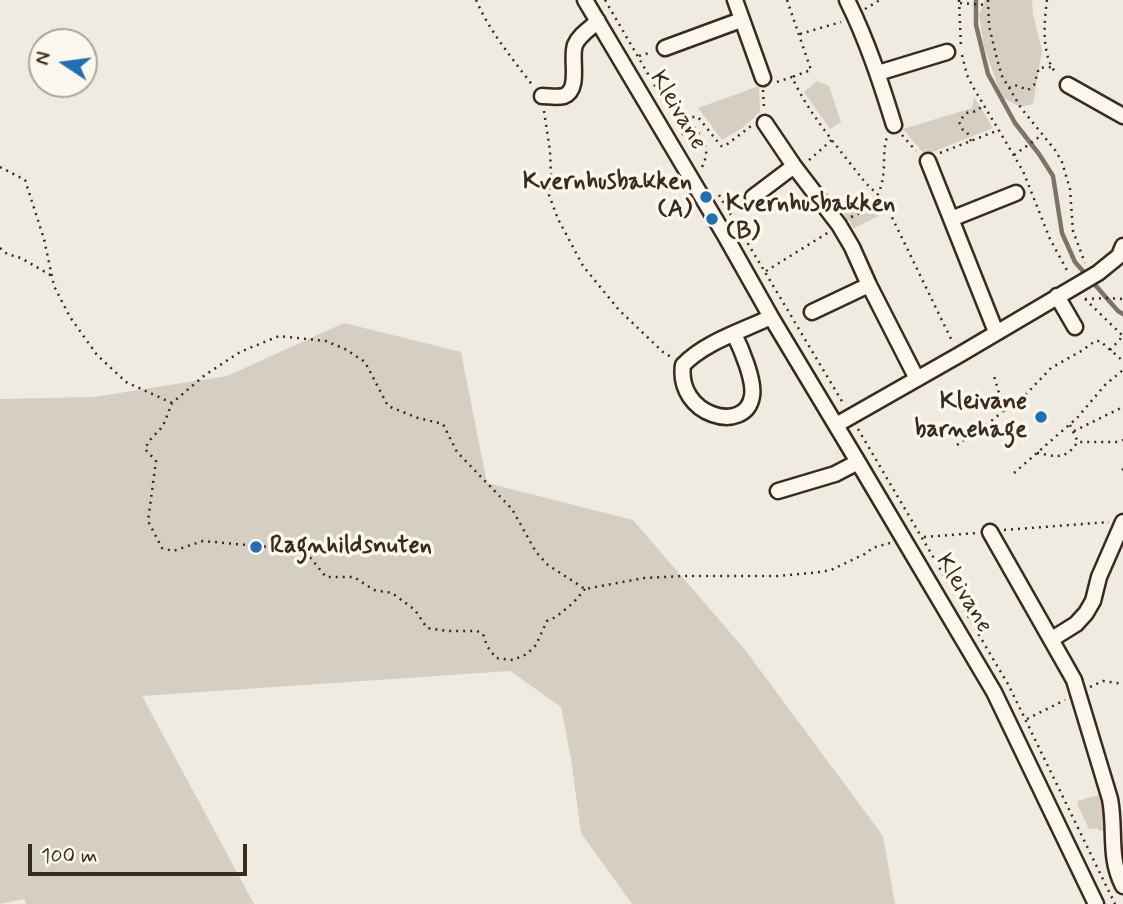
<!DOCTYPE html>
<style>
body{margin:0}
#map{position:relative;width:1123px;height:904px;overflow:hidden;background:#f0ebe0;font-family:Mynerve,sans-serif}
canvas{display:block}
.north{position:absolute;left:28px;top:28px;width:70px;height:70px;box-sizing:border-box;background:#fbf7ec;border:2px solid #aea59a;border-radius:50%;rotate:283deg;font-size:19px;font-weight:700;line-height:28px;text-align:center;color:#3b2a1e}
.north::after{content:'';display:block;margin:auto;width:24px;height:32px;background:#1f6fb2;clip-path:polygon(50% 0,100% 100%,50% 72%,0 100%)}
.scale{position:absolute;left:28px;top:844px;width:219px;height:32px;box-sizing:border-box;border:4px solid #3b2a1e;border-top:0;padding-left:9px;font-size:21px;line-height:24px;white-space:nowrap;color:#3b2a1e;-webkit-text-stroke:5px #fbf7ec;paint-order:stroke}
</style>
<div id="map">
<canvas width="1123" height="904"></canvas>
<div class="north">N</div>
<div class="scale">100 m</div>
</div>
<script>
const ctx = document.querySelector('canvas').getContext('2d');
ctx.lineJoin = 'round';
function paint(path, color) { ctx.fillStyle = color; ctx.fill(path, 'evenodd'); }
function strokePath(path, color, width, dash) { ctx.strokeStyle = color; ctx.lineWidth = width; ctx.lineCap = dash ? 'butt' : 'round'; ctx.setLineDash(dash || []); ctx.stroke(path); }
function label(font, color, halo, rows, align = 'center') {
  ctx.font = font + ' Mynerve,sans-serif'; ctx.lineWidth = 7; ctx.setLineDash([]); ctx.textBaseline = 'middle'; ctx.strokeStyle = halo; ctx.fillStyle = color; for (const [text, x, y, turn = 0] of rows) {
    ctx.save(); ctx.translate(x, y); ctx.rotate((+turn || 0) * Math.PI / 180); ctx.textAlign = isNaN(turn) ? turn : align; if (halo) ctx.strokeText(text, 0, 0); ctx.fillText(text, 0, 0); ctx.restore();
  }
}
paint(new Path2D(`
 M985,0H1032L1033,14L1042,51L1033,104L1020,107L1002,97L984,47L979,15Z
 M817,81L829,86L841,122L830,129L804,92Z
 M759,86L760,112L741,129L722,140L698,108Z
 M974,97L993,128L925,155L903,129L972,108Z
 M863,197L866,198L868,200L873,197L879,201L876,203L881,212L880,215L853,229L849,220L846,222L843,213Z
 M344,323L461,352L487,483L633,520L746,651L883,836L895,904H632L581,833L571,759L561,707L510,671L142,696L254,904H26L24,899L0,904V399L94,397L227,376Z
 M1102,794L1106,808L1107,830L1100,831L1097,828L1089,829L1078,806L1077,801Z`), '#d5cec3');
strokePath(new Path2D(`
 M976,0V25L988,74L1015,123L1039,154L1053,176L1062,233L1075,262L1118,311L1123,314`), '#7f7367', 4.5);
const minor = new Path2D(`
 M585,0L727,239L771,317L858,462L994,692L1096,904
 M735,0L763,78
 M847,0C867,40 881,83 894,125
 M665,48L741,20
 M878,73L947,52
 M1068,85L1123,116
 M542,96C548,96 557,98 564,96C581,89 570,58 575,45C579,35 591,28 598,21
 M765,123L794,166L839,225L852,247L869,285L917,379
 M928,161L996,332
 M753,197L794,166
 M951,219L1016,193
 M1057,296L1075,327
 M812,312L869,285
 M734,334C741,348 755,381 752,396C746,435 676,416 683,365C705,342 742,331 771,317
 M836,425L959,355L1098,273L1119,256L1123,246
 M778,491L835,474L858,462
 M990,532L1074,680L1110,799C1116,830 1108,857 1123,886
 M1052,639L1076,624L1086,613L1093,601L1099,577L1123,522`);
strokePath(minor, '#3b2a1e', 19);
strokePath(new Path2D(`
 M476,0C490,32 512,58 533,86
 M605,0L687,141
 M787,0L811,70L792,77
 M959,0L961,48
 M988,0L989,26L997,59L1002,76L1021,108L1055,150L1062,162L1070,189L1073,231L1085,263
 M1047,0C1044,22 1041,57 1057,74
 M960,3L988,5
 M865,9L880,0
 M800,34L841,22
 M962,55L967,75L973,87L1023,171L1050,239L1069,274
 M639,56L652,52
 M777,82L792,77C808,113 840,150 864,181C872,190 879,194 886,205L953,343
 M1009,88L1015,85L1028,90L1034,85L1039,68L1051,67
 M763,90L764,108
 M544,111L550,151L551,175L549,195L558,219L583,266L619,310L663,352L671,357
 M902,135L916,151
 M971,141L967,132L963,130L959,122L966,113L977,111L983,105
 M940,153L999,130
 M1014,155L1042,135
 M809,160L833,139
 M0,167L25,180L44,239L54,286L70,317L97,355L126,382L172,403
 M702,167C712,147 702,139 691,123L690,121L692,117H698L721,146H725L751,126
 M719,195L843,403
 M851,217C876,208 883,190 884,165C884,156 884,146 887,137
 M0,248L7,254L21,258L52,276
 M766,271L829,232
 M1085,299L1123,336
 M1085,299L1108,298L1123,299
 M1110,350L1122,337
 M1004,410H1011L1051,368L1083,350L1095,341H1100L1123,361
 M1070,425L1078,442H1116L1123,440
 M858,429L1009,686L1115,904
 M1074,431L1123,407
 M957,445L994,419L1004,410L994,376
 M1037,453C1056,456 1064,461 1077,443
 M1122,470L1123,469
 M1014,473L1077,418L1105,385L1123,370
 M1004,530L1109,522
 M924,537L977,533
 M585,589L573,603L556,617L547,621L536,645L527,654L513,660L496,658L487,646L483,634L477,631H448L427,628L415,610L392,593L374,590L354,577H326L309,556L301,550L203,541L173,551L162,548L148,521L156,461L145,449L149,441L163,426L172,403L205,375L240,352L279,336L326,341L345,349L365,362L388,406L418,418L443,424L457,452L512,509L536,552L548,565L585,589L644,578L685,576H778L821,572L831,570L867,553L872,548L890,543
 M1090,687L1103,681L1123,684
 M1027,719L1065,700`), '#3b2a1e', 2.5, [2, 5]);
strokePath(minor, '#fbf7ec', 14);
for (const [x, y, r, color] of [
 [706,197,7,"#1f6fb2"],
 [712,219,7,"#1f6fb2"],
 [1041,417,7,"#1f6fb2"],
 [256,547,7,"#1f6fb2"]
]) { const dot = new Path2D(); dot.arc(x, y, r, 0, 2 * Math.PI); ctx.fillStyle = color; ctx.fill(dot); strokePath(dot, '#fbf7ec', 2.5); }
label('24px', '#3b2a1e', '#fbf7ec', [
 ["Kleivane",677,111,59],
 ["Kleivane",963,594,59]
]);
label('bold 24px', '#3b2a1e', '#fbf7ec', [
 ["Kvernhusbakken",692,183],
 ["(A)",692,211],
 ["Kvernhusbakken",726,205,"left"],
 ["(B)",726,233,"left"],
 ["Kleivane",1027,403],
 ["barnehage",1027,431],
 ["Ragnhildsnuten",270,547,"left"]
], 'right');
</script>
